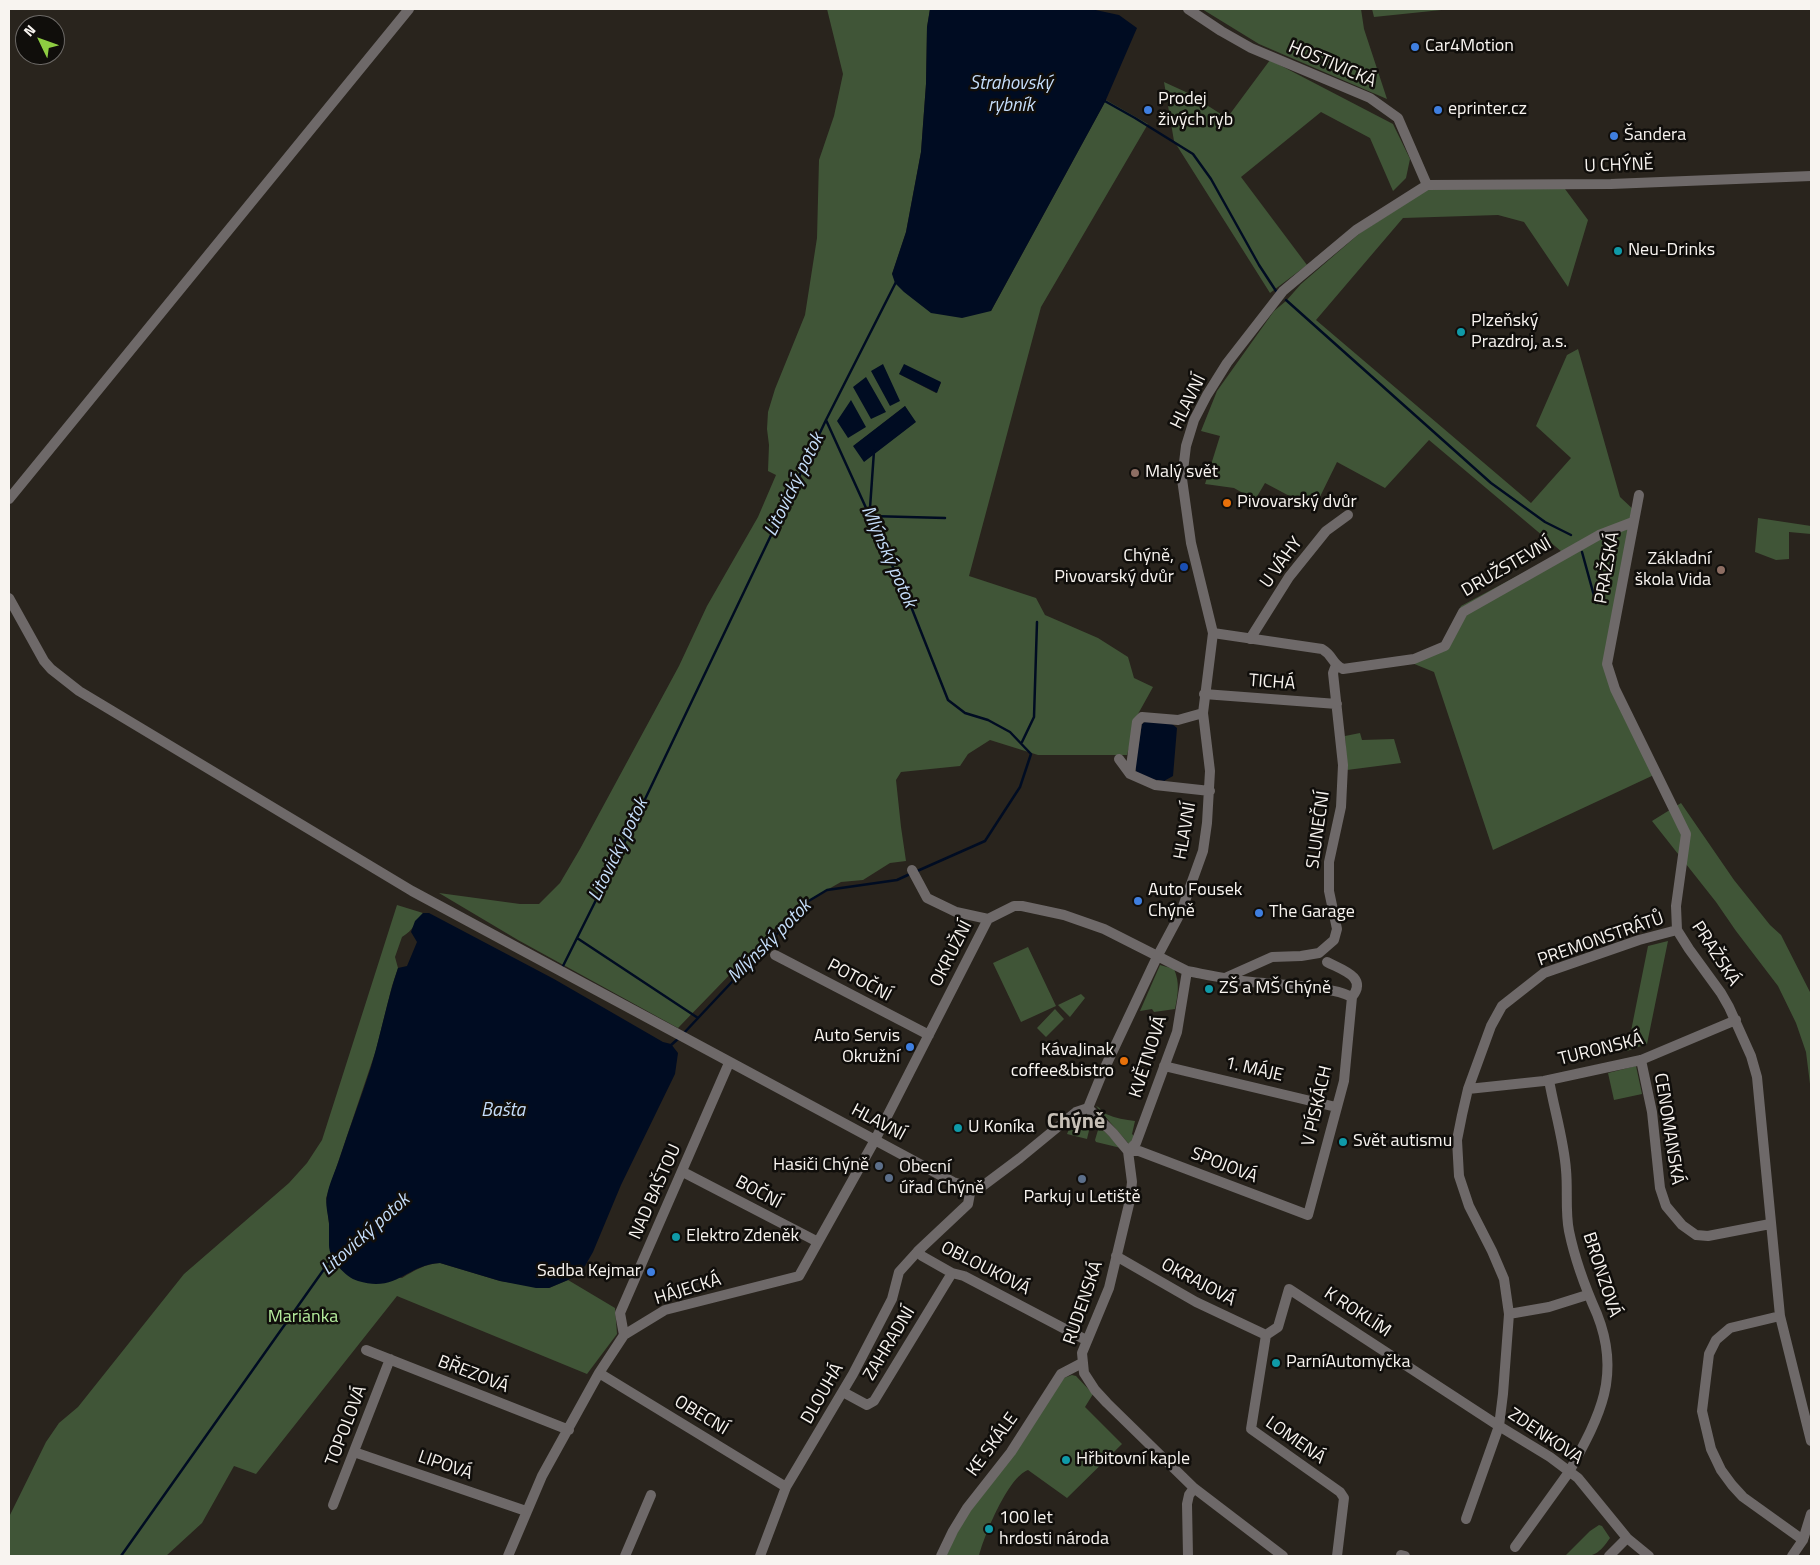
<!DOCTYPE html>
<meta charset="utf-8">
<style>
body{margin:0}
#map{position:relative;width:1820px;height:1565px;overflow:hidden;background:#29241d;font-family:"Titillium Web",sans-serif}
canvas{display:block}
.frame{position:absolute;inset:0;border:10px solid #f8f4f0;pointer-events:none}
.north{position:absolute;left:15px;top:15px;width:50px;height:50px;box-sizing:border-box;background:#100e0b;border:1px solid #6d6a67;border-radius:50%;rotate:312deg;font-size:14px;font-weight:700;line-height:20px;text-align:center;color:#f8f4f0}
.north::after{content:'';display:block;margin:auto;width:18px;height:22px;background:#8ecd42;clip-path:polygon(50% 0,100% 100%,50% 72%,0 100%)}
</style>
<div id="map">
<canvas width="1820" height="1565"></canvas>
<div class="frame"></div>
<div class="north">N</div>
</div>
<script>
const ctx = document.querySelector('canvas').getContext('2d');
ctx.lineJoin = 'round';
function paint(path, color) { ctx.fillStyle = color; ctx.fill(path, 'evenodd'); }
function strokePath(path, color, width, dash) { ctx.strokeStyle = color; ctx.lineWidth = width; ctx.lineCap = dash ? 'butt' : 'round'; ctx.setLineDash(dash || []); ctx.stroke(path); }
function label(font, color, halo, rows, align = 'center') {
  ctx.font = font + ' "Titillium Web",sans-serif'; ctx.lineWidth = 5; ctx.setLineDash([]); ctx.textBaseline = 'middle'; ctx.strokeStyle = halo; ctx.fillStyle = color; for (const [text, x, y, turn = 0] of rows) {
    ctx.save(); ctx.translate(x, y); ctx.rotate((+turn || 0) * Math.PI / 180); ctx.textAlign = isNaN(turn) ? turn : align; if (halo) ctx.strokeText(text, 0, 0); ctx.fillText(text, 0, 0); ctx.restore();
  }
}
paint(new Path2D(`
 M827,9H930L927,27L926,84L921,152L906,232L892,274L991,311L1106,100L1148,124L1041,307L969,576L1036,598L1045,615L1098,638L1128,657L1134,678L1153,687L1138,714L1127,755H1038L990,740L968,754L960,766L901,772L896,780L901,827L906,861L890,863L863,880L841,882L809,900L795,925L786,934L777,926L678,1028L518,940L439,893L520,904H539L560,883L580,849L679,666L707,606L758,517L776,475L768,471L769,445L767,429L768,412L775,389L805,315L817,238L819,160L834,116L843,74ZM899,374L941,383L936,393ZM905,406L915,422L864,461L854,446Z
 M1202,9H1361L1364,29L1387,99L1259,44Z
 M1372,9H1451L1374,17Z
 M1270,60L1393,124L1410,159L1406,178L1393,191L1370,138L1321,112L1241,177L1307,265L1270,293L1174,141L1164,82L1188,93L1227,118Z
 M1428,189H1565L1588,220L1568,287L1524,222L1498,215L1403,218L1316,320L1531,503L1571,458L1536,426L1567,355L1578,349L1620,497L1635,511L1607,664L1656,774L1493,850L1434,672L1402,659L1442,645L1461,606L1562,552L1429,440L1385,488L1337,462L1314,509L1265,483L1255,500L1234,488L1205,484L1220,436L1201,431L1217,391L1274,311L1286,301L1301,284L1360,233Z
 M1758,518L1811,526V534L1789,532V559L1776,560L1755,552Z
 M1360,733L1362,740L1394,739L1401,763L1347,770L1345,736Z
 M1681,803L1734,880L1770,925L1781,935L1811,994V1092L1806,1052L1796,1023L1778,986L1736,931L1716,902L1652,821Z
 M397,905L423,913C414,923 414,930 402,937L395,957L398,968L392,986L376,1050L326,1198L333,1259L342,1270L402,1278C415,1270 425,1264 440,1263L500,1281L549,1288L568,1280L615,1308L617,1334L587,1374L397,1296L256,1474L234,1466L202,1523L166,1556H9V1517L46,1442L59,1423L78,1407L184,1274L289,1183L307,1163L322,1140Z
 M1668,941L1647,1044L1627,1051L1648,946Z
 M1028,947L1056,1006L1021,1022L993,963Z
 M1160,965L1174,969C1180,983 1178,994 1175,1009L1154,1012L1152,1009L1140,1011Z
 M1081,994L1085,998L1070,1017L1058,1005Z
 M1055,1009L1064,1019L1046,1037L1037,1028Z
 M1636,1066L1642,1094L1614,1100L1608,1073Z
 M1096,1106C1101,1108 1102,1112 1106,1114C1115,1118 1126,1120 1135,1121L1132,1134L1135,1137L1129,1144Z
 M1080,1118L1089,1119L1091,1122L1087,1139L1067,1134L1073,1120Z
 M1098,1130L1104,1131L1121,1148L1096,1142L1095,1140Z
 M1072,1375L1076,1376L1093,1394L1085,1407L1122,1444L1067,1498L1028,1470C1008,1477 984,1536 979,1556H945L971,1507L1064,1378Z
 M1599,1525L1602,1526L1610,1538C1595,1560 1590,1556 1565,1556L1590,1531Z`), '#405537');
paint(new Path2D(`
 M930,9H1091L1119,15L1137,28L1105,102L991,311L962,318L931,313L904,292L895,283L892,274L906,232L921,152L926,84L927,27Z
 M883,364L900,401L890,406L871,371Z
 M904,364L941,382L937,393L899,374Z
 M866,377L886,412L871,419L853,387Z
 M851,400L866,427L848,438L837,421Z
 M905,406L916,422L864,462L853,446Z
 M1148,720L1172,724L1177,728L1173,776L1164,781L1144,778L1137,774L1135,767L1142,724Z
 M423,913H429L554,979L663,1042L671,1044L678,1053L675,1074L621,1185L593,1252L585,1266L578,1274L568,1280L549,1288H536L500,1281L440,1263C406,1265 397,1293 358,1281C345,1277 329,1259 329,1245C329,1237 329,1230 329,1223C328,1214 325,1204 327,1196C329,1184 335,1172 339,1160C349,1129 361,1098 371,1067C381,1034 387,1000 398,968L407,966L417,942L411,932L415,921Z`), '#000c22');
strokePath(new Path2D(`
 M1103,100L1135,118L1193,154L1211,179L1259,265L1276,291
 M1286,300L1491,483L1545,522L1571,535
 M826,420L912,609L948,700L965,713L988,720L1010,732L1031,754L1020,787L985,841L915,872
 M867,510L870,508L874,451
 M870,516L945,518
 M1582,552L1596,603
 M1022,742L1034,717L1037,622
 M577,938L698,1018
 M563,966L616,860L826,420L896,282
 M683,1034L807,902L827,890L897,880L910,874
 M670,1046L679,1038
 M121,1556L327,1265L336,1258`), '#000c22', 2.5);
strokePath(new Path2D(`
 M1188,9L1221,31L1251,48L1370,98L1398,118L1427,185
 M1427,185L1611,184L1811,176
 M1639,495L1607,664L1615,689L1686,834L1676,906L1677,930L1689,949L1721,993L1729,1007L1751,1056L1757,1077L1780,1316L1811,1441
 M9,499L409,9
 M9,598L44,661L51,669L79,691L412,891L953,1182L971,1188L984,1185L1020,1158L1076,1112L1088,1108
 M1213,633L1322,649C1334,656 1331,663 1343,669L1414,659L1445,646L1463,612L1599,535L1633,522
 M1250,639L1289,577L1326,531L1348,515
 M1204,694L1337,704
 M1119,759L1130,774L1155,785L1210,791
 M1130,774L1137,722L1142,717L1178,720L1203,713
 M912,870L927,898L956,912L988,919
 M775,955L929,1035
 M1187,971C1208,975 1230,980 1252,982C1279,985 1328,985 1352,997
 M1225,978L1272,957L1301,956L1319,953L1334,940L1337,929L1329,891V862L1341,807L1343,765L1333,673L1336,665
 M1641,1060L1652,1112L1660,1188L1666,1206L1682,1225L1696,1235L1708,1236L1770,1224
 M1164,1066L1336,1107
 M1468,1089L1544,1081L1641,1060L1736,1020
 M1088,1108L1101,1076L1157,957L1181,912L1203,851L1207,823L1210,771L1203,713L1213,633L1191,543L1182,479L1186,446L1194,420L1207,395L1227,363L1283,291L1356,230L1427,185
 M1088,1108L1113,1133L1128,1151L1132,1182L1130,1200L1109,1288L1082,1353L1084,1373L1095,1390L1107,1403L1194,1488L1283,1556
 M1128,1151H1139L1308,1215L1344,1081L1352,997C1368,977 1342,970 1327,962
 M683,1172L818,1242
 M971,1188L968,1204L918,1251L922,1256L952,1273L964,1276L1086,1340
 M1116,1256L1196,1302L1266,1335
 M1509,1314L1549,1307L1587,1295
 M1780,1316L1730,1328L1716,1340L1709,1354L1702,1411L1711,1449L1721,1470L1732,1485L1743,1497L1803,1540
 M624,1335L620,1313L729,1063
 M366,1350L569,1430
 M599,1373L786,1487
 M843,1392L867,1405L874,1401L952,1273
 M354,1452L526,1511
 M333,1505L390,1359
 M1466,1519L1499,1426L1503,1394L1509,1314L1504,1279L1492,1251L1469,1206L1459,1176L1457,1140L1462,1115L1468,1089L1491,1026L1502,1006L1544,973L1639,940L1677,930
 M1515,1547L1569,1472C1599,1417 1622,1377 1597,1314C1585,1287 1575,1260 1569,1231C1565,1211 1568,1190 1566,1170C1564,1141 1554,1109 1549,1080
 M1401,1555L1405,1556
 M508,1556L542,1476L599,1373L624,1335L665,1310L799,1276L875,1140L988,919L1014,906H1022L1064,915L1104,929L1187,971L1177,1032L1136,1143L1128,1151
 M625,1556L651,1495
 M760,1556L786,1487L853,1374L892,1299L899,1272L918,1251
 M941,1556L953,1531L967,1508L1011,1452L1061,1374L1082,1363
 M1188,1556L1187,1504L1189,1495L1194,1488
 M1337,1556L1344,1498L1340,1492L1251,1429L1266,1335L1278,1327L1289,1289L1499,1426L1550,1457L1578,1478L1627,1538L1649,1556
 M1609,1556L1627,1538
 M1792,1556L1803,1540L1811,1514`), '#6e6969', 10);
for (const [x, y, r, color] of [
 [1415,47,5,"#3f7fe0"],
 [1148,110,5,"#3f7fe0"],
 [1438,110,5,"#3f7fe0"],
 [1614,136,5,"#3f7fe0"],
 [1618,251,5,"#0f9aa8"],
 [1461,332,5,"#0f9aa8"],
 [1135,473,5,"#8d6e63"],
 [1227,503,5,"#e8710a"],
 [1184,567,5,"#1a4fb4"],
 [1721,570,5,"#8d6e63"],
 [1138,901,5,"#3f7fe0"],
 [1259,913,5,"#3f7fe0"],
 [1209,989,5,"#0f9aa8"],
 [910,1047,5,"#3f7fe0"],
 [1124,1061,5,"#e8710a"],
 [958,1128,5,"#0f9aa8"],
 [1343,1142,5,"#0f9aa8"],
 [879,1166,5,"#5c6f8a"],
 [889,1178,5,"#5c6f8a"],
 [1082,1179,5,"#5c6f8a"],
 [676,1237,5,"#0f9aa8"],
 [651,1272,5,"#3f7fe0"],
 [1276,1363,5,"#0f9aa8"],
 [1066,1460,5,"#0f9aa8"],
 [989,1529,5,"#0f9aa8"]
]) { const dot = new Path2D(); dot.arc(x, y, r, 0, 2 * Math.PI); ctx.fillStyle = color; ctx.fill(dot); strokePath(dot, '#100e0b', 2); }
label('18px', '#f8f4f0', '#100e0b', [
 ["Car4Motion",1425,47],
 ["Prodej",1158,100],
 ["živých ryb",1158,121],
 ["eprinter.cz",1448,110],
 ["Šandera",1624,136],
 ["Neu-Drinks",1628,251],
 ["Plzeňský",1471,322],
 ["Prazdroj, a.s.",1471,343],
 ["Malý svět",1145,473],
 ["Pivovarský dvůr",1237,503],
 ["Chýně,",1174,557,"right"],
 ["Pivovarský dvůr",1174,578,"right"],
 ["Základní",1711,560,"right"],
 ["škola Vida",1711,581,"right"],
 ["Auto Fousek",1148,891],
 ["Chýně",1148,912],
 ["The Garage",1269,913],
 ["ZŠ a MŠ Chýně",1219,989],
 ["Auto Servis",900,1037,"right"],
 ["Okružní",900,1058,"right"],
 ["KávaJinak",1114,1051,"right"],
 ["coffee&bistro",1114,1072,"right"],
 ["U Koníka",968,1128],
 ["Svět autismu",1353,1142],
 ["Hasiči Chýně",869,1166,"right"],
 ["Obecní",899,1168],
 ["úřad Chýně",899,1189],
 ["Parkuj u Letiště",1082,1198,"center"],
 ["Elektro Zdeněk",686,1237],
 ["Sadba Kejmar",641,1272,"right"],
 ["ParníAutomyčka",1286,1363],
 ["Hřbitovní kaple",1076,1460],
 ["100 let",999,1519],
 ["hrdosti národa",999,1540]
], 'left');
label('18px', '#f8f4f0', '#100e0b', [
 ["HOSTIVICKÁ",1332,65,23],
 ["U CHÝNĚ",1619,166,-2],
 ["HLAVNÍ",1189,402,-64],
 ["U VÁHY",1282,563,-54],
 ["DRUŽSTEVNÍ",1507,568,-30],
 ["PRAŽSKÁ",1608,568,-80],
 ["TICHÁ",1272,683,4],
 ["SLUNEČNÍ",1319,830,-82],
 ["HLAVNÍ",1186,831,-80],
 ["PREMONSTRÁTŮ",1601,940,-19],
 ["OKRUŽNÍ",952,954,-63],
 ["PRAŽSKÁ",1715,954,57],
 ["POTOČNÍ",859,981,28],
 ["TURONSKÁ",1601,1050,-14],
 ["KVĚTNOVÁ",1149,1057,-72],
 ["1. MÁJE",1254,1070,13],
 ["V PÍSKÁCH",1318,1106,-77],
 ["HLAVNÍ",878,1123,28],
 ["CENOMANSKÁ",1668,1129,81],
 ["SPOJOVÁ",1224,1166,21],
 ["NAD BAŠTOU",656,1192,-66],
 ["BOČNÍ",758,1193,28],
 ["OBLOUKOVÁ",985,1269,27],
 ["BRONZOVÁ",1601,1275,72],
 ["OKRAJOVÁ",1198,1283,28],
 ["HÁJECKÁ",688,1290,-17],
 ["RUDENSKÁ",1084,1303,-71],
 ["K ROKLÍM",1357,1313,33],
 ["ZAHRADNÍ",890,1344,-59],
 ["BŘEZOVÁ",473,1375,21],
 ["DLOUHÁ",823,1394,-60],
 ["OBECNÍ",701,1416,31],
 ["TOPOLOVÁ",347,1426,-69],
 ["ZDENKOVA",1545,1437,34],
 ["LOMENÁ",1295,1441,35],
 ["KE SKÁLE",993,1445,-54],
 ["LIPOVÁ",445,1466,19]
]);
label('18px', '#b6ee9e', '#100e0b', [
 ["Mariánka",303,1318]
]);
label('italic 19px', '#c5ddfa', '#100e0b', [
 ["Strahovský",1011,84],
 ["rybník",1011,106],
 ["Litovický potok",795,485,-64],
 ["Mlýnský potok",888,557,66],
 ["Litovický potok",619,850,-64],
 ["Mlýnský potok",770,942,-45],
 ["Bašta",503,1111],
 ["Litovický potok",366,1235,-42]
]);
label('bold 22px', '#c6bfb6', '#100e0b', [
 ["Chýně",1076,1123]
]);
</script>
